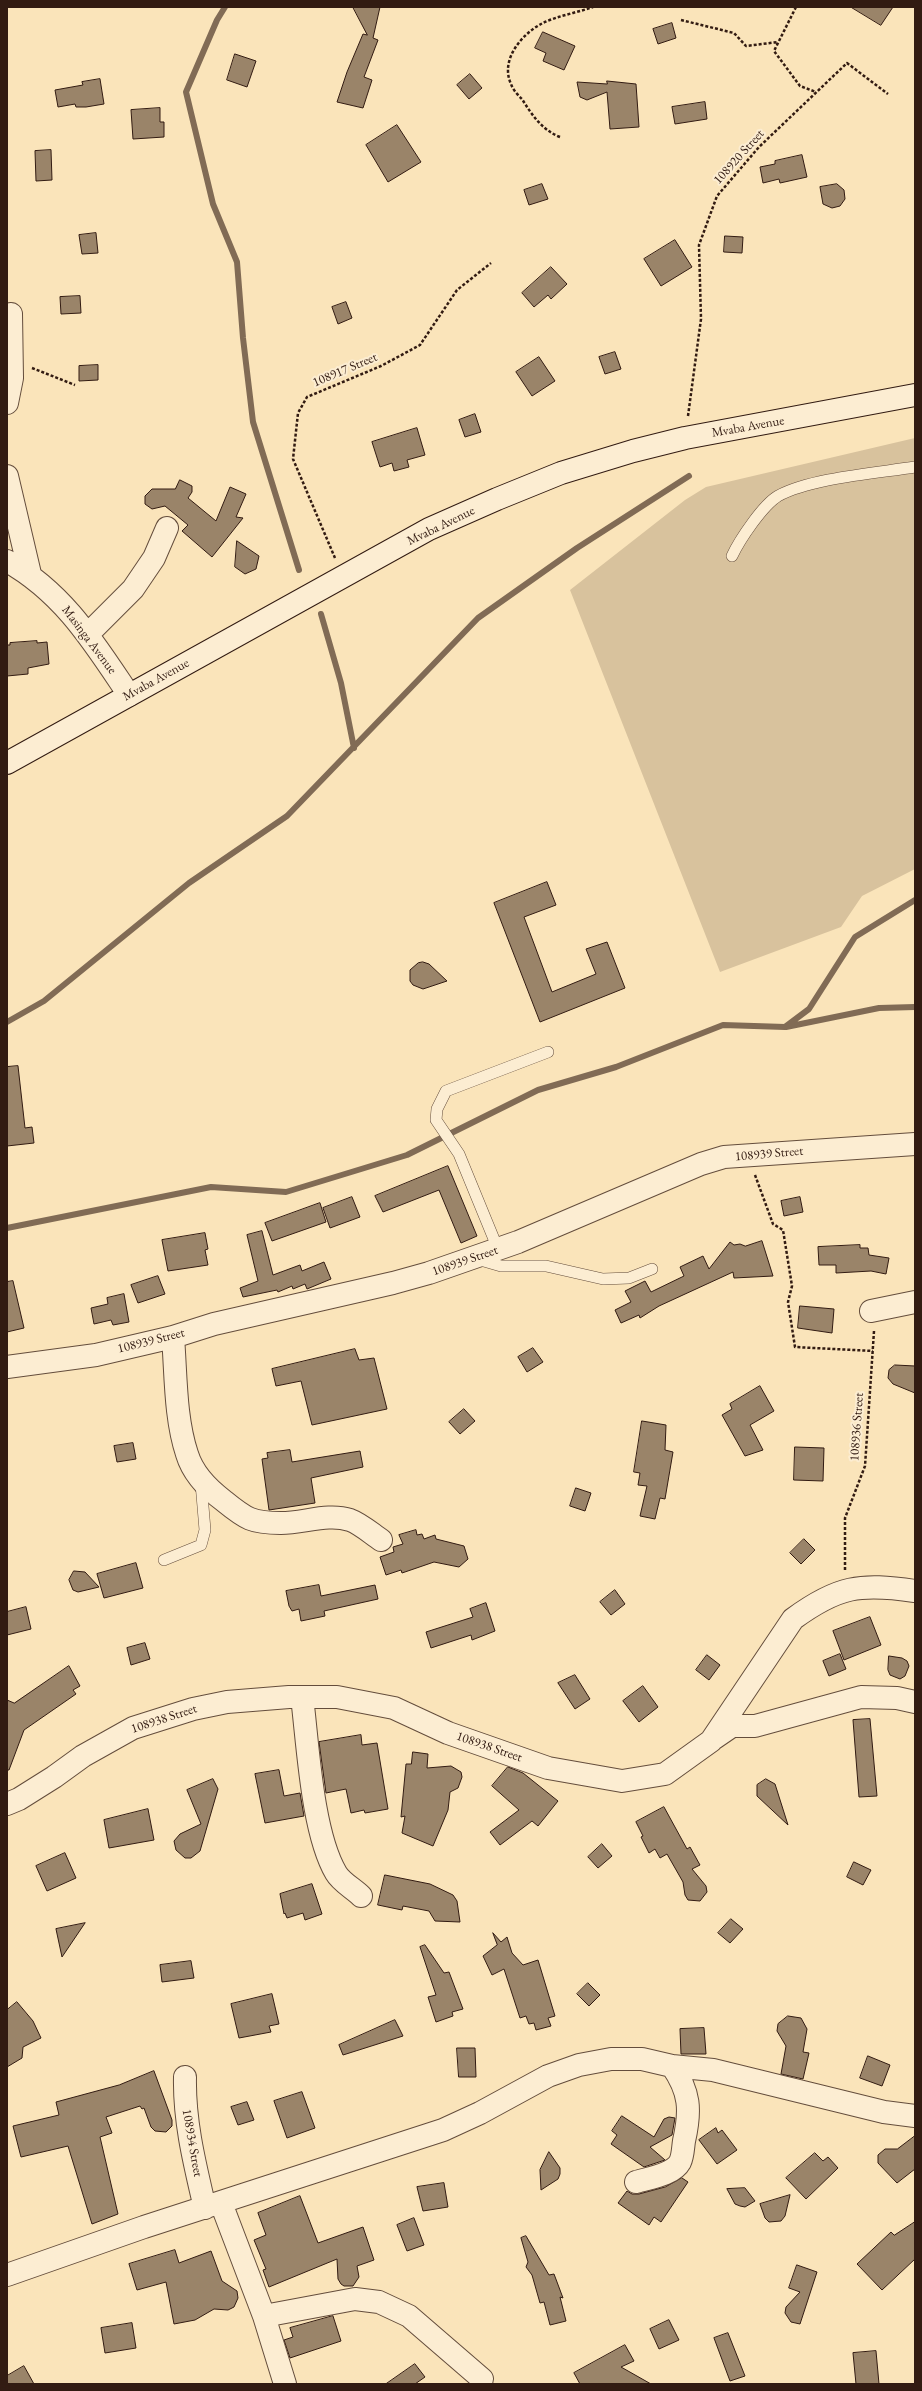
<!DOCTYPE html>
<style>
body{margin:0}
#map{position:relative;width:922px;height:2391px;overflow:hidden;background:#fae4ba;font-family:"EB Garamond",serif}
canvas{display:block}
.frame{position:absolute;inset:0;border:8px solid #321b12;pointer-events:none}
</style>
<div id="map">
<canvas width="922" height="2391"></canvas>
<div class="frame"></div>
</div>
<script>
const ctx = document.querySelector('canvas').getContext('2d');
ctx.lineJoin = 'round';
function paint(path, color) { ctx.fillStyle = color; ctx.fill(path, 'evenodd'); }
function strokePath(path, color, width, dash) { ctx.strokeStyle = color; ctx.lineWidth = width; ctx.lineCap = dash ? 'butt' : 'round'; ctx.setLineDash(dash || []); ctx.stroke(path); }
function label(font, color, halo, rows, align = 'center') {
  ctx.font = font + ' "EB Garamond",serif'; ctx.lineWidth = 4; ctx.setLineDash([]); ctx.textBaseline = 'middle'; ctx.strokeStyle = halo; ctx.fillStyle = color; for (const [text, x, y, turn = 0] of rows) {
    ctx.save(); ctx.translate(x, y); ctx.rotate((+turn || 0) * Math.PI / 180); ctx.textAlign = isNaN(turn) ? turn : align; if (halo) ctx.strokeText(text, 0, 0); ctx.fillText(text, 0, 0); ctx.restore();
  }
}
paint(new Path2D(`
 M915,438V869L862,896L841,927L720,972L570,590L685,500L706,487Z`), '#d8c29d');
strokePath(new Path2D(`
 M225,7L217,20L186,92L213,204L237,262L243,338L253,422L299,570
 M321,614L341,683L354,748
 M7,1022L44,1001L189,883L287,816L478,618L577,548L689,476
 M786,1027L879,1008L915,1007
 M7,1228L211,1187L286,1192L407,1155L538,1090L616,1067L723,1025L785,1027L809,1009L855,937L915,900`), '#816b55', 6);
const building = new Path2D(`
 M353,7H380L373,38L378,40L364,77L372,80L363,108L337,102L347,72L363,34L367,35Z
 M851,7H893L881,25Z
 M672,23L676,38L658,44L653,29Z
 M543,32L575,46L564,70L543,61L546,53L535,48Z
 M235,54L256,61L247,87L227,80Z
 M470,74L482,88L469,99L457,85Z
 M100,79L104,104L86,107H76L75,104L58,107L55,90L83,85L82,82Z
 M607,81L636,84L639,127L610,129L607,92L587,100L580,97L577,82L607,84Z
 M705,102L707,119L675,124L672,107Z
 M160,108V122H164V137L133,139L131,110Z
 M397,125L421,162L388,182L366,145Z
 M51,150L52,180L36,181L35,151Z
 M802,155L807,177L780,183L779,179L763,183L760,167L775,164V161Z
 M542,184L548,199L529,205L524,190Z
 M837,184L844,190L845,199L840,206L832,208L823,204L820,187Z
 M96,233L98,253L82,254L79,235Z
 M725,236L743,237L742,253L724,252Z
 M675,240L692,267L661,286L644,259Z
 M551,267L567,284L551,299L548,295L534,307L522,293Z
 M80,296L81,313L61,314L60,297Z
 M346,302L352,318L338,324L332,307Z
 M615,352L621,369L605,374L599,357Z
 M539,357L555,381L532,396L516,372Z
 M98,365V380L79,381V366Z
 M475,414L481,432L465,437L459,420Z
 M417,428L425,455L407,460L409,467L394,471L392,463L380,467L372,442Z
 M180,480L192,486V492L188,498L216,521L230,487L246,494L236,517L243,518L212,557L182,531L188,525L165,506L152,509L145,504V496L152,489H175Z
 M237,541L259,556L256,569L245,574L235,567Z
 M37,641V643L47,642L49,664L28,668V674L7,676V645H10V643Z
 M547,882L556,905L524,917L552,992L596,974L586,949L607,942L625,988L540,1022L494,903Z
 M423,962L429,964L447,981L423,989L413,985L410,981V970L418,963Z
 M18,1066L25,1128L32,1127L34,1143L7,1146V1067Z
 M448,1166L477,1236L461,1243L439,1190L383,1212L375,1196Z
 M352,1197L360,1217L330,1228L323,1208Z
 M800,1197L803,1212L784,1216L781,1201Z
 M320,1203L326,1222L272,1241L265,1223Z
 M262,1231L273,1275L300,1265L302,1271L324,1262L331,1279L307,1289L305,1284L293,1289L292,1286L278,1292L277,1290L243,1297L240,1288L258,1281L247,1235Z
 M205,1233L208,1249L205,1250L208,1265L168,1271L162,1240Z
 M762,1241L773,1276L734,1278L733,1272L659,1306L640,1318L639,1315L621,1323L615,1310L631,1302L625,1291L645,1281L651,1292L684,1276L680,1267L703,1256L709,1269L730,1242L734,1245L740,1244L745,1246Z
 M860,1245V1248H868L869,1255L889,1258L886,1274L871,1271L836,1273V1265H819L818,1247Z
 M158,1276L165,1294L138,1303L131,1285Z
 M13,1281L24,1328L7,1332V1282Z
 M124,1294L129,1322L113,1325L111,1320L94,1324L91,1308L108,1304L107,1298Z
 M800,1306L834,1309L832,1333L798,1328Z
 M533,1348L543,1362L527,1372L518,1357Z
 M355,1349L359,1360L374,1358L387,1409L312,1425L301,1381L276,1386L272,1369Z
 M895,1365L915,1366V1393L893,1384L888,1378L889,1370Z
 M760,1386L774,1411L750,1425L763,1450L745,1456L722,1415L732,1409L730,1404Z
 M464,1409L475,1421L460,1434L449,1422Z
 M642,1421L666,1425L665,1450L673,1452L665,1499L660,1498L655,1519L640,1516L647,1486L638,1485L640,1473L634,1472Z
 M133,1443L136,1459L117,1462L114,1446Z
 M795,1447L824,1448L823,1481L794,1480Z
 M290,1450L292,1462L360,1451L363,1467L311,1478L315,1503L269,1510L262,1459L268,1458L267,1453Z
 M576,1488L591,1493L585,1511L570,1506Z
 M416,1530L417,1535L422,1534L424,1539L435,1535L436,1539L464,1546L468,1559L459,1567L434,1562L402,1573L401,1570L386,1575L380,1557L394,1552L393,1547L403,1544L399,1535Z
 M804,1539L815,1550L801,1564L790,1553Z
 M136,1563L143,1588L104,1598L97,1574Z
 M74,1571L85,1572L99,1587L78,1592L73,1590L69,1580Z
 M319,1585L321,1596L375,1585L378,1599L324,1611L325,1616L301,1621L299,1609L292,1611L289,1606L286,1591Z
 M615,1590L625,1604L611,1615L600,1602Z
 M486,1603L495,1631L472,1640L471,1635L431,1648L426,1632L473,1617L470,1609Z
 M26,1607L31,1629L7,1635V1612Z
 M870,1617L881,1645L844,1660L833,1631Z
 M145,1643L150,1659L131,1665L127,1648Z
 M840,1654L846,1669L829,1676L823,1661Z
 M707,1655L720,1665L709,1680L696,1670Z
 M889,1656L902,1658L907,1661L909,1666L905,1676L900,1679L890,1675L888,1670Z
 M69,1666L80,1686L73,1690L76,1694L24,1730L9,1770H7V1700L14,1703Z
 M575,1675L590,1699L575,1709L558,1683Z
 M643,1686L658,1707L639,1722L623,1701Z
 M870,1719L877,1796L859,1797L853,1720Z
 M361,1735L362,1745L377,1743L388,1809L365,1813L364,1810L351,1813L346,1789L326,1793L319,1742Z
 M413,1752L428,1754L427,1768L451,1766L461,1772L462,1777L458,1788L450,1792L448,1810L433,1846L402,1833L405,1816L401,1817L406,1764H411Z
 M508,1767L523,1773L558,1801L538,1826L532,1821L500,1845L490,1832L519,1810L492,1786Z
 M279,1770L284,1796L300,1793L304,1816L265,1823L255,1774Z
 M213,1779L218,1789L200,1851L191,1858H185L176,1850L174,1841L180,1834L201,1824L187,1790Z
 M766,1779L775,1784L788,1825L757,1796V1785Z
 M664,1807L687,1849L690,1847L700,1865L692,1869L706,1886L707,1892L700,1901L688,1900L685,1895L683,1882L667,1854L660,1858L655,1849L649,1853L641,1837L643,1836L636,1822Z
 M148,1809L154,1840L109,1848L104,1820Z
 M602,1844L612,1856L598,1868L588,1857Z
 M65,1853L76,1878L47,1891L36,1866Z
 M854,1862L871,1870L863,1885L847,1877Z
 M385,1875L430,1884L453,1895L457,1901L460,1922L435,1921L429,1911L403,1906L402,1910L378,1905Z
 M312,1884L322,1914L305,1920L303,1913L287,1918L285,1913L284,1914L280,1894Z
 M731,1919L743,1929L730,1943L718,1933Z
 M85,1923L62,1957L56,1929Z
 M493,1933L501,1942L507,1937L512,1953L523,1965L538,1960L555,2016L548,2018L551,2026L536,2030L534,2023L529,2024L526,2016L520,2018L504,1969L492,1975L483,1956L497,1945Z
 M425,1945L444,1973L449,1972L463,2009L452,2012L453,2016L436,2022L428,1997L436,1995L420,1947Z
 M191,1961L194,1978L162,1982L160,1965Z
 M588,1983L600,1995L589,2006L577,1994Z
 M272,1994L279,2024L269,2026L271,2032L239,2038L231,2004Z
 M17,2002L33,2021L41,2038L23,2047L22,2058L7,2067V2010Z
 M788,2016L801,2018L807,2029L803,2052L809,2053L803,2079L781,2074L786,2046L777,2031L778,2024Z
 M395,2020L403,2036L343,2055L339,2045Z
 M704,2028L706,2054H681L680,2029Z
 M457,2048H475L476,2077H459Z
 M868,2056L890,2065L882,2086L860,2078Z
 M154,2071L172,2120V2126L166,2132L155,2131L151,2127L144,2108L142,2109L140,2106L106,2117L112,2133L100,2137L118,2214L92,2224L68,2146L21,2157L13,2126L59,2115L56,2102L119,2085Z
 M302,2092L315,2128L287,2138L274,2101Z
 M247,2102L254,2120L238,2125L231,2107Z
 M622,2116L654,2137L664,2119L669,2117L675,2118L672,2135L650,2147L665,2160L644,2167L611,2144L617,2135L612,2131Z
 M716,2128L718,2133L722,2130L737,2150L717,2164L699,2140Z
 M915,2136V2169L897,2183L878,2163V2155L885,2149H897Z
 M549,2152L560,2168V2174L558,2179L541,2190L540,2170Z
 M815,2153L823,2161L828,2157L838,2168L806,2199L786,2178Z
 M682,2178L688,2182L661,2222L654,2217L649,2225L618,2203L627,2191L632,2194H639L665,2187Z
 M444,2183L448,2207L423,2211L417,2187Z
 M745,2188L755,2201L745,2207L740,2206L735,2204L727,2189Z
 M790,2195L785,2216L781,2221L769,2222L765,2218L760,2204Z
 M300,2196L318,2243L363,2227L374,2260L357,2266L359,2277L353,2286H344L341,2284L338,2279L337,2259L269,2287L263,2270L266,2269L254,2240L266,2235L258,2213Z
 M414,2218L424,2245L407,2251L397,2225Z
 M915,2222V2259L882,2290L857,2264L891,2232L894,2235Z
 M526,2236L549,2275L554,2274L563,2298L560,2297L566,2321L550,2325L544,2302L540,2303L532,2275L526,2267L528,2262L521,2238Z
 M175,2250L179,2263L211,2251L222,2281L237,2291L238,2298L234,2307L228,2310L214,2309L195,2320L174,2324L166,2282L137,2290L129,2264Z
 M797,2265L817,2272L800,2324L791,2322L785,2313L786,2307L800,2292L789,2288Z
 M333,2316L341,2341L290,2358L284,2340L293,2337L290,2328Z
 M669,2320L679,2340L659,2349L650,2329Z
 M132,2323L136,2348L105,2353L101,2328Z
 M728,2333L745,2376L730,2381L714,2338Z
 M625,2345L634,2361L621,2367L651,2384H580L574,2373Z
 M876,2351L879,2384H856L853,2353Z
 M415,2364L425,2377L415,2384H386Z
 M24,2366L34,2384H7V2376Z`);
paint(building, '#9a8469');
strokePath(building, '#321b12', 1);
const lane = new Path2D(`
 M732,556C740,539 763,505 778,496C811,478 877,473 915,467
 M498,1249L459,1154L436,1120L437,1109L446,1091L548,1052
 M477,1259L501,1266H546L603,1279L629,1278L652,1269
 M164,1560L201,1545L205,1530L201,1483`);
const street = new Path2D(`
 M7,403L12,378L11,314
 M7,476L30,574
 M7,561C64,593 94,643 129,695
 M88,634L133,589L154,558L167,528
 M871,1311L915,1302
 M173,1337C176,1375 175,1418 187,1454C193,1474 208,1489 224,1501C246,1519 252,1523 281,1523C304,1523 328,1513 350,1520C361,1524 372,1534 381,1540
 M7,1367L96,1355L173,1337L214,1324L393,1283L429,1273L518,1242L701,1164L724,1157L915,1144
 M302,1697C308,1745 312,1832 336,1873C341,1882 354,1889 361,1896
 M713,1739L732,1726H755L861,1697L897,1698L915,1702
 M7,1804L19,1799L54,1777L83,1756L133,1728L193,1709L227,1702L289,1697H337L394,1708L448,1733L548,1768L622,1781L665,1774L711,1741L793,1619C838,1586 860,1583 915,1591
 M185,2077C184,2122 195,2165 205,2208
 M636,2182C649,2178 673,2175 680,2162C683,2156 683,2147 684,2141C691,2110 690,2092 672,2066
 M221,2203L264,2316L285,2384
 M7,2275L144,2227L443,2130L480,2113L548,2076L579,2065L611,2059H642L672,2066L713,2070L884,2112L915,2116
 M264,2316L355,2299L379,2302L409,2316L482,2379`);
const secondary = new Path2D(`
 M7,763L429,529L497,499L561,473L633,451L685,438L915,395`);
strokePath(lane, '#644d3c', 12);
strokePath(street, '#644d3c', 24);
strokePath(secondary, '#321b12', 24);
strokePath(new Path2D(`
 M796,7L774,51L800,86L816,92
 M681,20L734,33L746,46L778,42
 M560,137C542,130 532,115 522,99C518,95 513,90 511,84C500,60 521,35 541,24C556,16 576,13 593,7
 M32,368L75,385
 M688,416L701,319L699,245L717,196L759,147L847,63L888,94
 M335,558L293,459L298,413L307,397L381,366L420,345L457,290L491,263
 M755,1175L773,1224L783,1230L792,1286L788,1302L795,1347L873,1351
 M845,1570V1518L865,1466L874,1331`), '#321b12', 2.5, [3, 2]);
strokePath(lane, '#fcedd2', 11);
strokePath(street, '#fcedd2', 22);
strokePath(secondary, '#fcedd2', 22);
label('13px', '#321b12', '#fcedd2', [
 ["108920 Street",739,157,-48],
 ["108917 Street",345,370,-23],
 ["Mvaba Avenue",748,427,-10],
 ["Mvaba Avenue",441,526,-26],
 ["Masinga Avenue",89,640,53],
 ["Mvaba Avenue",156,680,-29],
 ["108939 Street",769,1154,-5],
 ["108939 Street",465,1261,-19],
 ["108939 Street",151,1341,-14],
 ["108936 Street",857,1427,-86],
 ["108938 Street",164,1719,-18],
 ["108938 Street",489,1747,19],
 ["108934 Street",192,2143,80]
]);
</script>
